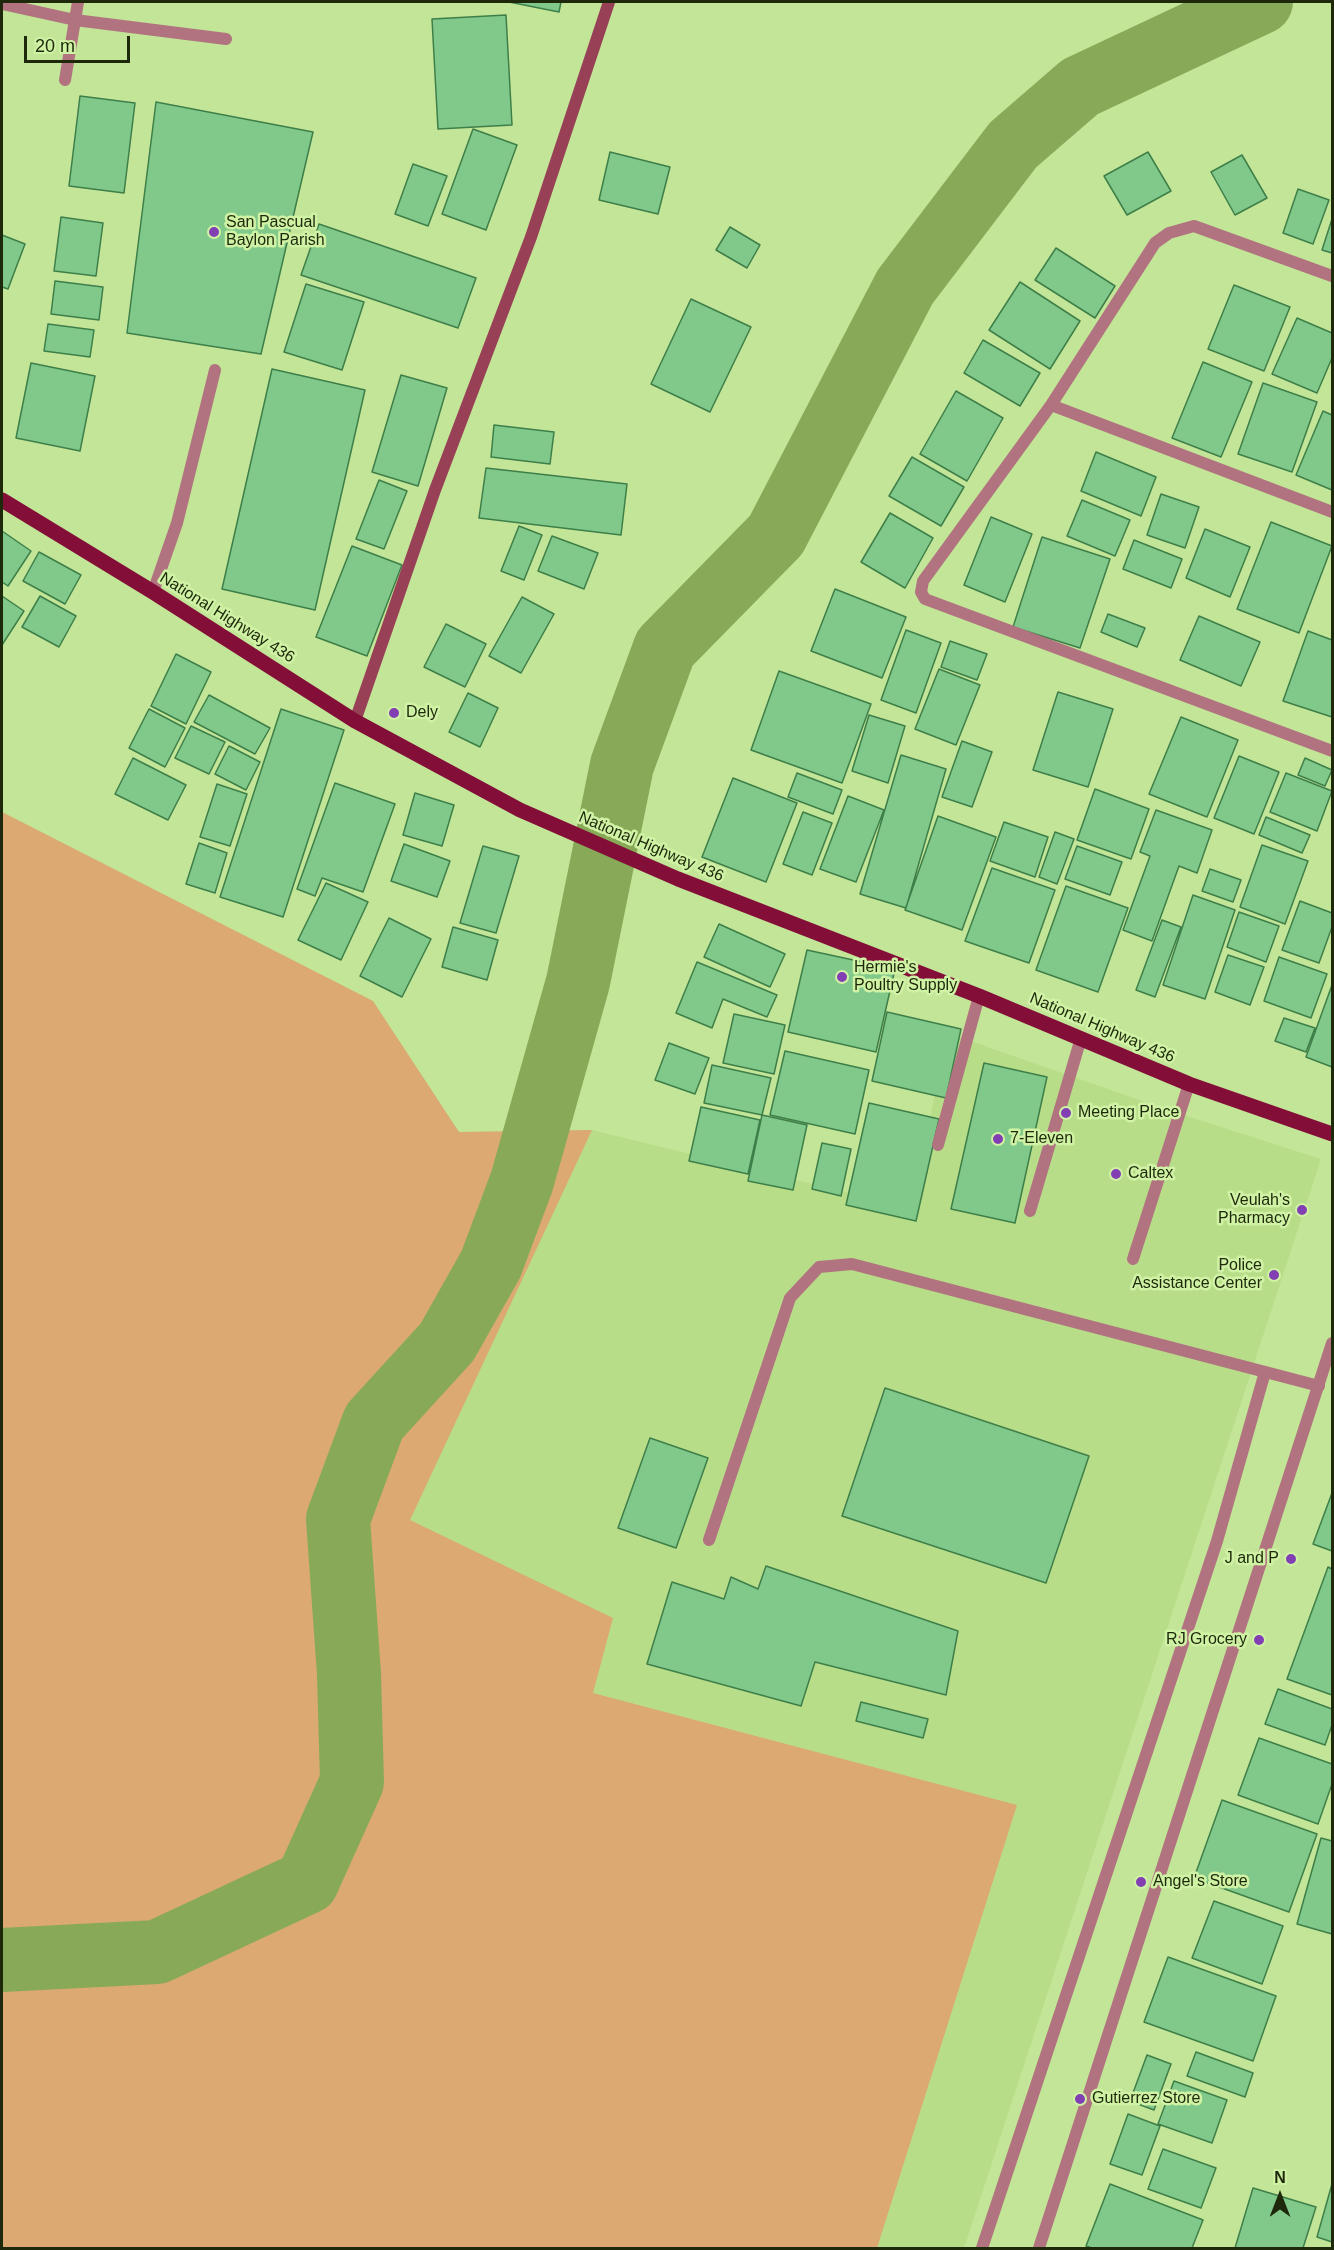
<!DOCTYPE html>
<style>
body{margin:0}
#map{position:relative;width:1334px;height:2250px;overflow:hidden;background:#c3e598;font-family:Helvetica,sans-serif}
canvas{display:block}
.frame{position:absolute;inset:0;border:3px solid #1d290a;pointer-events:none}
.north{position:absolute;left:1250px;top:2166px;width:60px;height:60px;-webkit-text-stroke:4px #d0f2a5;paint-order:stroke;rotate:0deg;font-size:16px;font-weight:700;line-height:24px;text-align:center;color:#1d290a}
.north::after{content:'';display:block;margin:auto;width:21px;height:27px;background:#1d290a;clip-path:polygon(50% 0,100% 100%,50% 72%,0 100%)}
.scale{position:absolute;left:24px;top:36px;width:106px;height:27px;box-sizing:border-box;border:3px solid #1d290a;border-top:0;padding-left:8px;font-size:18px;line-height:21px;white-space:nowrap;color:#1d290a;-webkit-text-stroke:4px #d0f2a5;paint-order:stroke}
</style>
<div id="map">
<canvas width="1334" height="2250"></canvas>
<div class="frame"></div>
<div class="north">N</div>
<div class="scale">20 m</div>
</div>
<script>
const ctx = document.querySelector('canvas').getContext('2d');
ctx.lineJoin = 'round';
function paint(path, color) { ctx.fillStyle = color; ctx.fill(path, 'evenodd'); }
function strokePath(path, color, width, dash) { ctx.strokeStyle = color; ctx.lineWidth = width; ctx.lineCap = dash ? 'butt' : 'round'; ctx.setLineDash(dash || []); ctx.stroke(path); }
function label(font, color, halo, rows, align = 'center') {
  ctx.font = font + ' Helvetica,sans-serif'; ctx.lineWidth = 5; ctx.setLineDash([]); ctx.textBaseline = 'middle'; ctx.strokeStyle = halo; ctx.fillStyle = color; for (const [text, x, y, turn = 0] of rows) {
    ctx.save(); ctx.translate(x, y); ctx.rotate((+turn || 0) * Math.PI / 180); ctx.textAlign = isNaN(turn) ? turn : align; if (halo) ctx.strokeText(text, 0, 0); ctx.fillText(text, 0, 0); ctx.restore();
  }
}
paint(new Path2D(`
 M2,812L373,1001L459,1132L592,1130L915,1209L945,1032L1165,1109L1321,1159L964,2248H2Z`), '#b8dd89');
paint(new Path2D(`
 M2,812L373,1001L459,1132L592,1130L410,1520L613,1618L593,1693L1017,1805L877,2248H2Z`), '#dca972');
strokePath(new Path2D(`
 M2,1960L157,1952L307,1882L352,1782L349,1674L338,1519L374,1422L447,1342L491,1264L522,1181L578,982L622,765L665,648L776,535L905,287L1013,145L1080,87L1261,2`), '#88aa58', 64);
const building = new Path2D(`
 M509,2H561L559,12Z
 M506,15L512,125L438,129L432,19Z
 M80,96L135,103L124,193L69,186Z
 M156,102L313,132L261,354L127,333Z
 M473,129L517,145L486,230L442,214Z
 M610,152L670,167L658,214L599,200Z
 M1148,152L1171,191L1127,215L1104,176Z
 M1242,155L1267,198L1235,215L1211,172Z
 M413,164L447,176L428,226L395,214Z
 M1298,189L1329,200L1313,244L1283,233Z
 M61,217L103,223L96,276L54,271Z
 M1332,219V253L1322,250Z
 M319,224L476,278L458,328L301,275Z
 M730,227L760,245L747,268L716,250Z
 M2,235L25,244L8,289L2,287Z
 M1056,248L1115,286L1095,318L1035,280Z
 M55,281L103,287L99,320L51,314Z
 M1020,282L1080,321L1050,369L989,330Z
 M306,284L364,302L342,370L284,352Z
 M1234,285L1290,307L1264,371L1208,349Z
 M691,299L751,327L710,412L651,384Z
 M1297,318L1332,333V358L1317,393L1272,374Z
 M48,324L94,330L90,357L44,351Z
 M983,340L1040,373L1020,406L964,373Z
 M1203,362L1252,382L1221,457L1172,438Z
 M31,363L95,376L80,451L16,438Z
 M272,369L365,390L315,610L222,589Z
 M401,375L447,388L418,486L372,472Z
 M1263,383L1317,402L1292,472L1238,454Z
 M956,391L1003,418L967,481L920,454Z
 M1323,411L1332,415V490L1296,475Z
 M494,425L554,432L550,464L491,457Z
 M1096,452L1156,477L1141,516L1081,491Z
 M912,457L964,487L941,526L889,496Z
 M486,468L627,484L621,535L479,518Z
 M379,480L407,491L384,549L356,539Z
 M1161,494L1199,507L1185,548L1147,535Z
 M1082,500L1130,520L1115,556L1067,536Z
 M890,513L933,538L905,588L861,562Z
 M991,517L1032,534L1005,602L964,585Z
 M1271,522L1332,546L1299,633L1237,609Z
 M519,526L542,535L524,580L501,571Z
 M1205,529L1250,547L1230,597L1186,578Z
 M2,531L31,551L8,586L2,582Z
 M552,536L598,553L584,589L538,571Z
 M1042,537L1110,559L1080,648L1013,627Z
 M1134,540L1182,559L1171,588L1123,569Z
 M352,546L402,565L367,656L316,637Z
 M39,552L81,575L65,604L23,581Z
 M835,589L906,617L882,678L811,651Z
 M2,596L24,611L2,645Z
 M40,596L76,616L59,647L22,627Z
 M522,597L554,614L521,673L489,656Z
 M1108,614L1145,628L1137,647L1101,632Z
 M1199,616L1260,642L1241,686L1180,660Z
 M446,624L486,644L465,687L424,667Z
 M906,630L941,643L916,713L881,700Z
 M1308,631L1332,640V717L1283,701Z
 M950,641L987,654L977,680L941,667Z
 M176,654L211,672L186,724L151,706Z
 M939,669L980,685L956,745L915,729Z
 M779,671L871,704L842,783L751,750Z
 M1058,692L1113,709L1088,787L1033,770Z
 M468,693L498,708L480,747L449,732Z
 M209,695L270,728L255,754L194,722Z
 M149,709L185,728L165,767L129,748Z
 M281,709L344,730L283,917L220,897Z
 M869,715L905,726L888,783L852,771Z
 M1181,717L1238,740L1207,817L1149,794Z
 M191,726L225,742L209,774L175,758Z
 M962,741L992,752L972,807L942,797Z
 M229,746L260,762L246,790L215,774Z
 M901,755L946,769L906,908L860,894Z
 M1239,756L1279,772L1254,834L1214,818Z
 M133,758L186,785L168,820L115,794Z
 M1305,758L1332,770L1325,786L1298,775Z
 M797,773L842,790L833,814L788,797Z
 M1286,773L1332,791L1317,831L1270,812Z
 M733,778L797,803L766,882L702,857Z
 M335,783L395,804L363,892L322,878L315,896L297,889Z
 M217,784L247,794L230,846L200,837Z
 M1095,789L1149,809L1131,859L1077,840Z
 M415,793L454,805L442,846L403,835Z
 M848,796L884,810L856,882L820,869Z
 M1156,810L1212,830L1197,873L1179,866L1152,941L1123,930L1150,856L1140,852Z
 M803,812L832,823L812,875L783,864Z
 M938,816L996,837L962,930L905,910Z
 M1266,817L1310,835L1302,853L1259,835Z
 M1004,822L1048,837L1035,877L990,861Z
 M1055,832L1074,839L1057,884L1039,877Z
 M199,843L227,853L215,893L186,884Z
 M404,844L450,861L437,897L391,881Z
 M1262,845L1308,861L1285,924L1240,907Z
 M483,846L519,856L496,933L460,923Z
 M1077,846L1122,862L1110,895L1065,879Z
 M992,868L1055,890L1029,963L965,941Z
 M1210,869L1241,880L1233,902L1202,891Z
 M326,883L368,902L341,960L298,940Z
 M1066,886L1128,908L1098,992L1036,970Z
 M1193,895L1235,910L1205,999L1163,985Z
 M1300,901L1332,913V927L1319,963L1282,950Z
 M1239,912L1279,926L1266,962L1227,947Z
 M389,918L431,939L402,997L360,976Z
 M1162,920L1181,927L1155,997L1136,990Z
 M719,924L785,954L770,987L704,957Z
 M453,927L498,940L487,980L442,967Z
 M807,950L895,969L876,1052L788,1032Z
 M1228,955L1264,967L1250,1005L1215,992Z
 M1279,957L1327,974L1311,1018L1264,1001Z
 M697,962L777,995L767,1017L723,999L712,1028L676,1013Z
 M1332,985V1067L1306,1057Z
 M887,1012L961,1029L946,1098L872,1081Z
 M734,1014L785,1025L774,1074L723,1063Z
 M1284,1018L1315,1028L1306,1052L1275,1041Z
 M669,1043L709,1058L695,1094L655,1080Z
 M785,1051L869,1070L855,1134L770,1115Z
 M984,1063L1047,1077L1015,1223L951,1209Z
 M712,1065L771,1078L762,1115L704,1103Z
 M869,1103L939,1119L916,1221L846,1205Z
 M701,1107L760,1120L748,1174L689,1161Z
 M762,1115L807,1125L793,1190L748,1181Z
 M822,1143L851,1149L841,1196L812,1189Z
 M885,1388L1089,1456L1046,1583L842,1516Z
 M650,1438L708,1458L676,1548L618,1528Z
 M1332,1493V1551L1313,1544Z
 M766,1566L958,1631L946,1695L815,1662L801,1706L647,1664L672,1582L724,1599L731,1577L758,1589Z
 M1328,1567L1332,1569V1695L1287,1679Z
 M1278,1689L1332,1709V1725L1325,1745L1265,1724Z
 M861,1702L928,1719L923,1738L856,1721Z
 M1259,1738L1332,1764V1784L1318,1824L1238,1795Z
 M1222,1800L1317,1834L1289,1912L1194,1878Z
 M1321,1838L1332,1841V1934L1297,1924Z
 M1214,1901L1283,1926L1262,1984L1192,1958Z
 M1168,1957L1276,1996L1253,2061L1144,2022Z
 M1196,2052L1253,2073L1245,2097L1187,2076Z
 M1147,2055L1171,2064L1154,2110L1130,2101Z
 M1174,2081L1227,2100L1212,2143L1158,2124Z
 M1128,2114L1160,2126L1142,2175L1110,2164Z
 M1163,2149L1216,2168L1201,2208L1148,2189Z
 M1110,2184L1203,2220L1192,2248H1092L1086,2246Z
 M1332,2184V2242L1317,2237Z
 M1253,2188L1316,2207L1303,2248H1235Z`);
paint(building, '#80c98a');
strokePath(building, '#3e7f49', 1.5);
strokePath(new Path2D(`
 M2,4L75,20L226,39
 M153,592L177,523L215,370
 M938,1145L979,996
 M1030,1211L1081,1038
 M1133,1259L1189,1084
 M709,1540L790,1298L819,1267L852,1264L1319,1386
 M982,2248L1217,1541L1265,1372`), '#b1737f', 12);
strokePath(new Path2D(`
 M65,80L78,2
 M1332,276L1194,226L1169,233L1155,243L1051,405L923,581L921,592L925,599L1332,751
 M1051,405L1332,512
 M1039,2248L1332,1343`), '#b1737f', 12);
strokePath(new Path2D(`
 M355,721L435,490L531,237L609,2`), '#984055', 12);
strokePath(new Path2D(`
 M2,500L153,592L355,721L520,810L678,879L979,996L1189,1084L1332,1134`), '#830f38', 15);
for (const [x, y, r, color] of [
 [214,232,6,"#823fb3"],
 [394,713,6,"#823fb3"],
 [842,977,6,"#823fb3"],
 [1066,1113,6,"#823fb3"],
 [998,1139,6,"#823fb3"],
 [1116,1174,6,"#823fb3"],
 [1302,1210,6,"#823fb3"],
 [1274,1275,6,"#823fb3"],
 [1291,1559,6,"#823fb3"],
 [1259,1640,6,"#823fb3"],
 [1141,1882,6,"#823fb3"],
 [1080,2099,6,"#823fb3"]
]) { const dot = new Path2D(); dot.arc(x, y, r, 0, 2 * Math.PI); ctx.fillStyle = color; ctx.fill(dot); strokePath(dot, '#d0f2a5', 2); }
label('16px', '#1d290a', '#d0f2a5', [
 ["San Pascual",226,223],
 ["Baylon Parish",226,241],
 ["Dely",406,713],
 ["Hermie's",854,968],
 ["Poultry Supply",854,986],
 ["Meeting Place",1078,1113],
 ["7-Eleven",1010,1139],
 ["Caltex",1128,1174],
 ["Veulah's",1290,1201,"right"],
 ["Pharmacy",1290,1219,"right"],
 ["Police",1262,1266,"right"],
 ["Assistance Center",1262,1284,"right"],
 ["J and P",1279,1559,"right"],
 ["RJ Grocery",1247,1640,"right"],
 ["Angel's Store",1153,1882],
 ["Gutierrez Store",1092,2099]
], 'left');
label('16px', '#1d290a', '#d0f2a5', [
 ["National Highway 436",227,618,32],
 ["National Highway 436",651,847,23],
 ["National Highway 436",1102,1028,23]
]);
</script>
